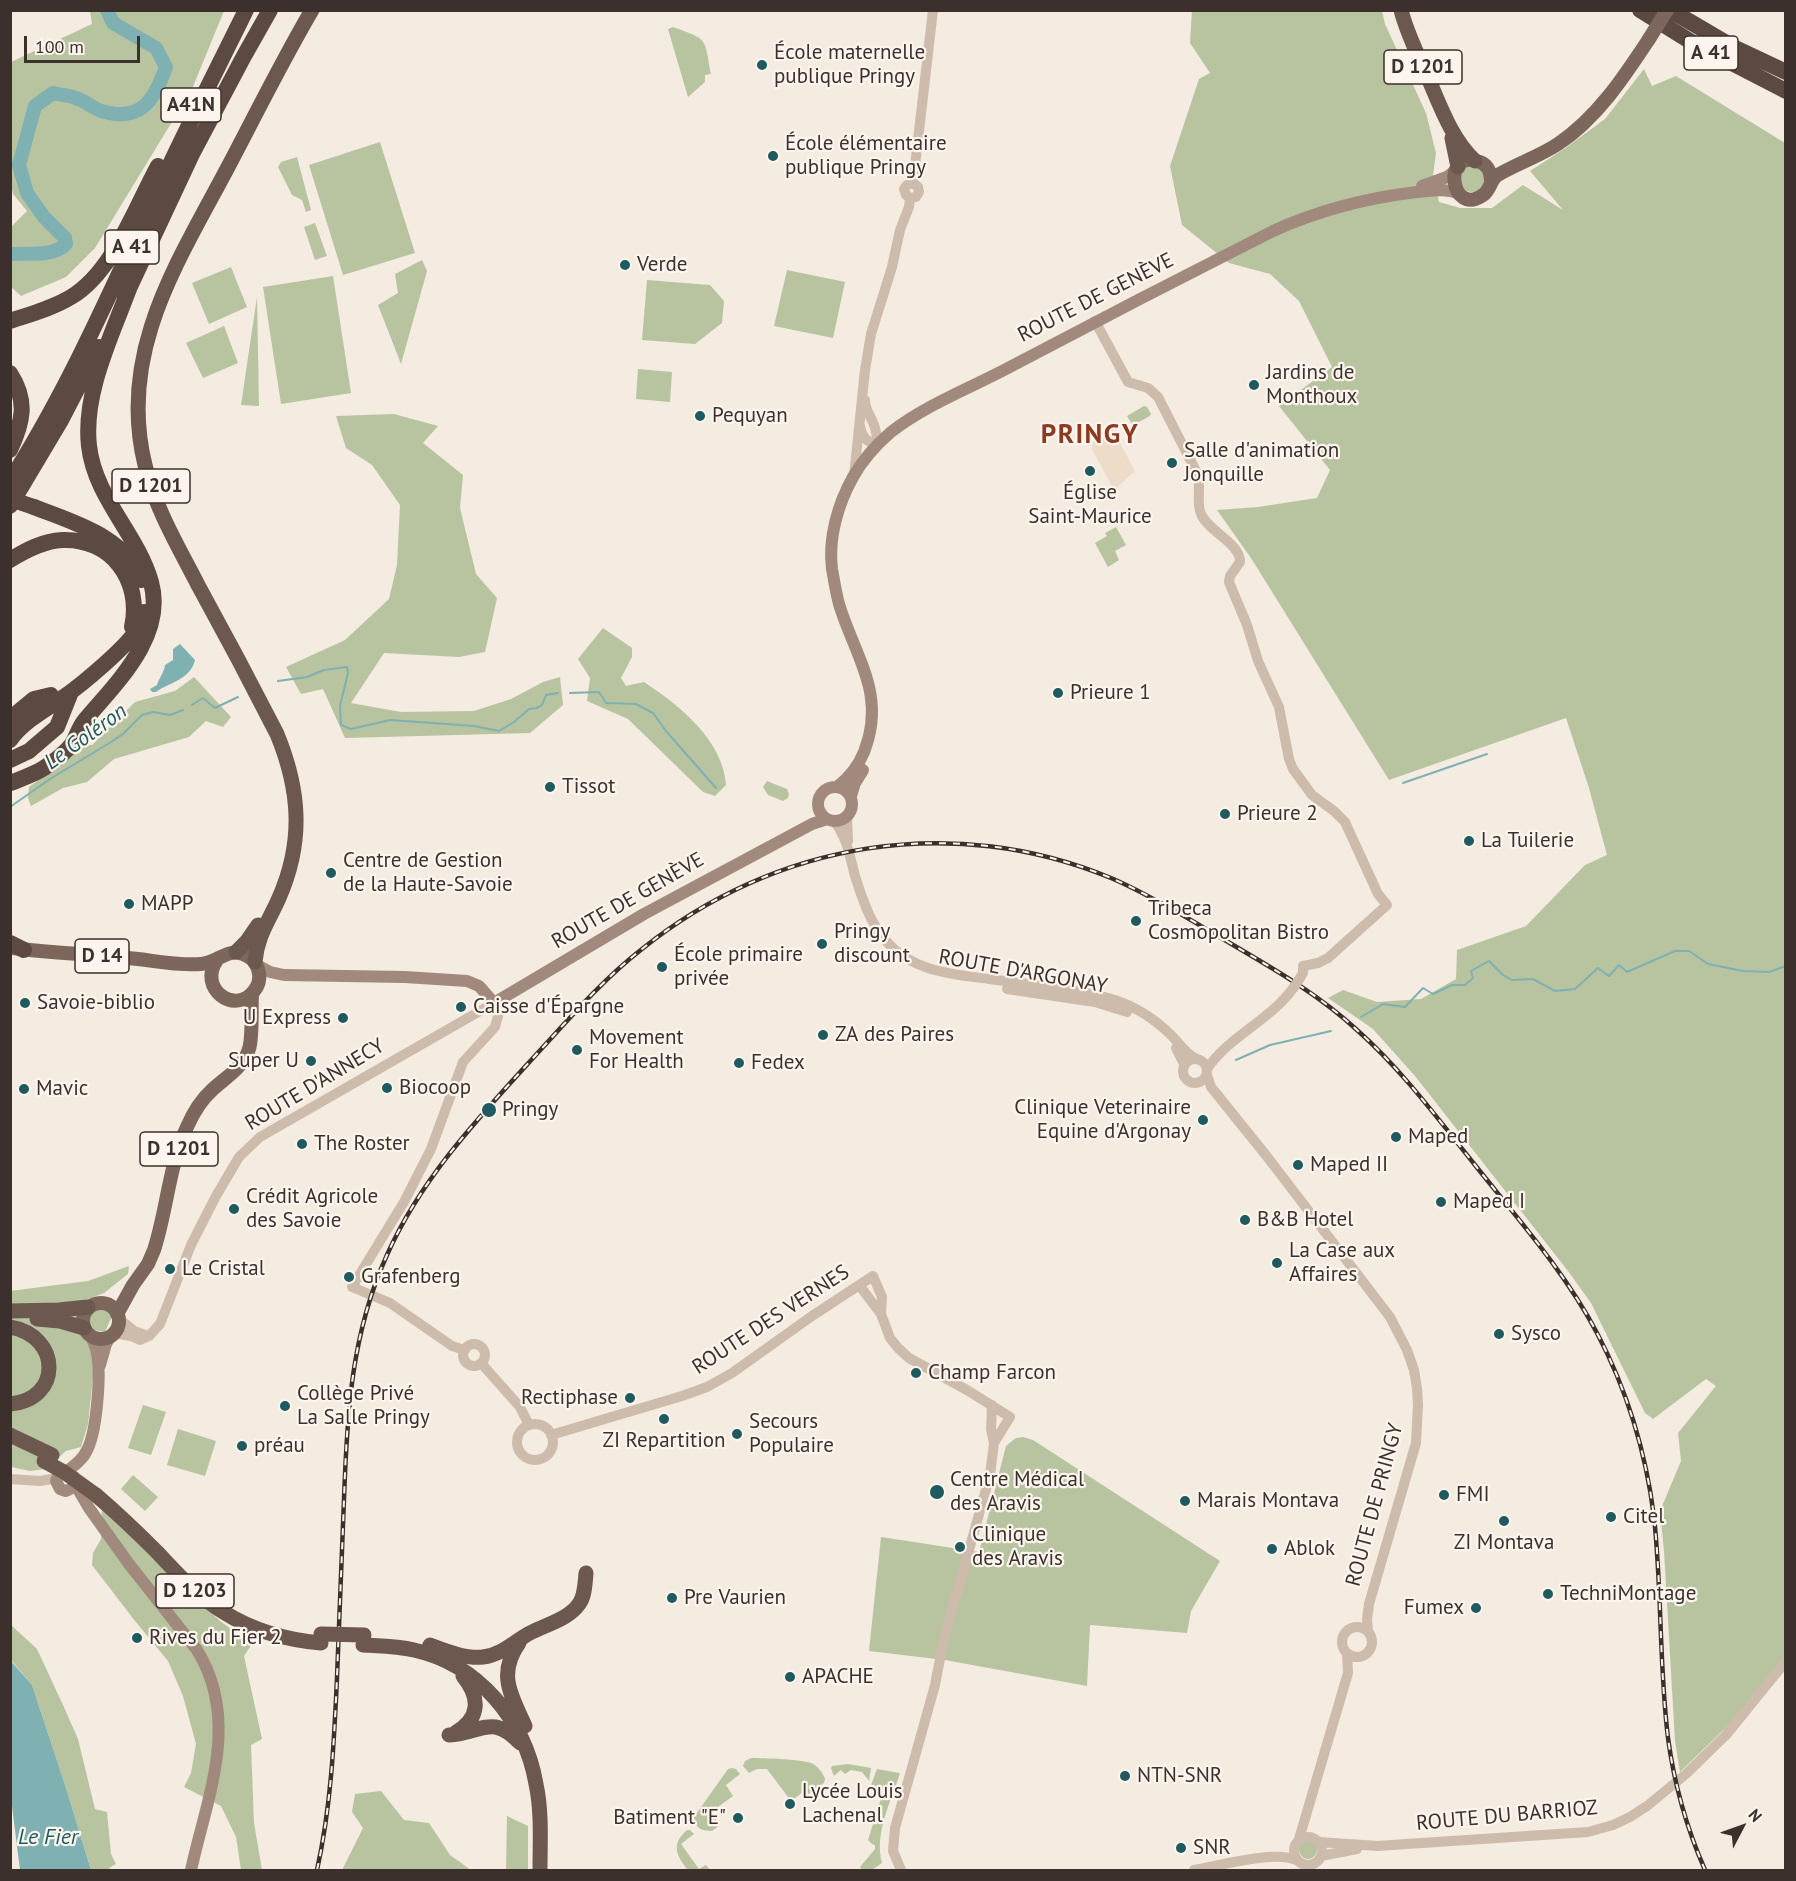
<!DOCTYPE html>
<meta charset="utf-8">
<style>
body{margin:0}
#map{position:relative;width:1796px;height:1881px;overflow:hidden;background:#f4ebe1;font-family:"PT Sans",sans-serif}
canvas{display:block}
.frame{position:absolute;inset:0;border:12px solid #3b302b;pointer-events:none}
.north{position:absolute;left:1712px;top:1797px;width:60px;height:60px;-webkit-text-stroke:4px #fbf5ee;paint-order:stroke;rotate:49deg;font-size:16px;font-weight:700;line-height:24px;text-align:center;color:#3b302b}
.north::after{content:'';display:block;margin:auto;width:21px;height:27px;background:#3b302b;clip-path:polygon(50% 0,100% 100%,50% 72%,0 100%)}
.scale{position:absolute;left:24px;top:36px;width:116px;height:27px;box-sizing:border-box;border:3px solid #3b302b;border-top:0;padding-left:8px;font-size:18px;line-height:21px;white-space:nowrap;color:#3b302b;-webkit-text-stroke:4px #fbf5ee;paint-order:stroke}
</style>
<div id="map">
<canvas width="1796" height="1881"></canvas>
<div class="frame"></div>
<div class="north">N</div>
<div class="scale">100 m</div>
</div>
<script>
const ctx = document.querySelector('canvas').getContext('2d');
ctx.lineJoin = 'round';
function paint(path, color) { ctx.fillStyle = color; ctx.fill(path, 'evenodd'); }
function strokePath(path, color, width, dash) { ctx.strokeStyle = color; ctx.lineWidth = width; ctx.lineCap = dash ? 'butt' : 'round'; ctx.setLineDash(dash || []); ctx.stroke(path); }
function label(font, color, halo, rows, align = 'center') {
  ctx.font = font + ' "PT Sans",sans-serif'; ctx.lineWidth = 4.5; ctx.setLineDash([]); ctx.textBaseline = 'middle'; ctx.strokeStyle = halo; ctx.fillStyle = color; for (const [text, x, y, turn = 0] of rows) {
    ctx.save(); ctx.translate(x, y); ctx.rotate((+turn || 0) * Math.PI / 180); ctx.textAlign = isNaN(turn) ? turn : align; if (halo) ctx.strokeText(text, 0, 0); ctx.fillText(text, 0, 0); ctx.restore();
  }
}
paint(new Path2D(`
 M1192,10L1382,11L1385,24L1426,113L1436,153L1433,175L1439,202L1460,208H1492L1523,185L1563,210L1530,171L1564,149L1605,119L1644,69L1652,86L1676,76L1785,143V1670L1680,1772L1675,1741L1664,1551L1660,1511L1681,1461L1678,1433L1716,1386L1706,1379L1653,1419L1645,1413L1591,1303L1568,1271L1415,1076L1373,1029L1328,998L1343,990L1377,1002L1421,999L1456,979L1457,950L1526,926L1585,865L1607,855L1589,788L1566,718L1389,780L1251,558L1217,510L1258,507L1317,498L1330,470L1279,406L1332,367L1299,301L1270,274L1229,263L1182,225L1170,166L1199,79L1210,73L1190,43Z
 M90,11H224L192,89L95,248L66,277L21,296L10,286L11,227L27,211L13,194L11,184V62L92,24Z
 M673,27C709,40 704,37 711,74L705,75V82L688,97L668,29Z
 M380,142L415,253L343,275L309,165Z
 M297,157L311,210L306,212L302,200L292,195L278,167L281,162Z
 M1459 179a13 13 0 1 1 26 0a13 13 0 1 1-26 0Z
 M315,223L327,256L315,260L304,227Z
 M422,260L427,271L401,364L378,305L398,293L395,274Z
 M231,267L247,307L209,324L192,283Z
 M787,270L845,282L833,338L774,326Z
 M333,276L351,393L281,404L263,287Z
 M647,280L710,285L724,301L722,323L695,344L642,340Z
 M257,297L259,406L241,405Z
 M224,326L238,363L203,378L186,343Z
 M638,369L672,372L670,402L636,399Z
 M1144,406L1147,407L1151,414L1150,416L1135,424H1132L1127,416Z
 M394,414L438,426L423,443L463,475L460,508L476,574L497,598L485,652L459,657L384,653L351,703L401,712L474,711L511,699L543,682L560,677L563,705L530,733L345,738L323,689L301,694L286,667L345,640L389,599L397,565L400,505L372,465L346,448L336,416Z
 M1116,527L1126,545L1115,551L1119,560L1108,567L1095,543L1107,536L1105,533Z
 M603,628L632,648V657L621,678L626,686L644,682C679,705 723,740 726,785L715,796L703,792L628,719L587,701L590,678L578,659Z
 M194,677L231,717L223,727L206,721L189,737L114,759L87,782L63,788L31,806L28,798L29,787L85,745H92L135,702L175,691Z
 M767,781L787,789L789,794L788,798L783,801L768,795L763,787Z
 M129,1266L128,1274L104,1293L80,1302L79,1330L93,1350L94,1369L88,1424L81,1447L66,1451L46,1469L30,1471L11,1467L10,1291L88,1281Z
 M99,1308L107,1310L112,1316L105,1332L94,1330L89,1322L92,1313Z
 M143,1405L166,1412L151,1455L128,1448Z
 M178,1429L216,1441L205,1476L167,1465Z
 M1023,1437L1033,1440L1220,1561L1191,1611L1187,1633L1090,1625L1087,1686L945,1660L869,1651L881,1537L979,1552L1006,1446L1016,1438Z
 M133,1475L158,1497L145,1511L121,1489Z
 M102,1506L220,1621L252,1644L244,1656L262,1739L251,1745L254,1823L262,1870H241L236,1837L221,1806L184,1787L191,1773L196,1744L183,1696L168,1661L135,1621L92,1565L93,1553L101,1539Z
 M10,1624L37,1649L63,1705L78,1739L95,1809L107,1812L111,1854L116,1864L109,1868L110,1870H91L66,1788L32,1685L11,1660Z
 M751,1758C763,1758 804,1759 813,1764C819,1767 823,1774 825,1779L824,1783L807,1795L803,1792L791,1801L767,1769H757L749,1773L743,1766L745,1761Z
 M848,1764L871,1768L869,1781L862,1772L851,1770L845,1774L841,1770L834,1776L831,1768L832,1766Z
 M732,1768L736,1769L740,1774L726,1785L733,1796L711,1812L720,1825L712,1831C701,1831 695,1828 694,1817L728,1769Z
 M877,1769L900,1773C891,1802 874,1833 882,1863L872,1870H862L860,1867L875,1849V1845L872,1844L868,1840L884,1789L876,1787L874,1788L871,1785Z
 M381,1791L404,1820L429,1823L450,1855L471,1870H342L363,1828L352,1812L355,1794Z
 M507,1816L528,1826V1870H506Z
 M687,1830H690L694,1834L681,1844L699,1869L706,1865L710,1870H688C677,1856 670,1845 687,1830Z
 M1299 1850a9 9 0 1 1 18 0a9 9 0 1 1-18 0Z`), '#b8c4a0');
paint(new Path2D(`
 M1113,430L1135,471L1114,490L1092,449L1093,441H1099L1098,437Z`), '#ecdcc8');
paint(new Path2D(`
 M180,644L195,660C190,680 170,682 156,692H152L150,689L157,685C159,678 164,673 165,665L173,660V649Z
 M10,1660L32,1685L66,1788L91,1870H20L10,1790Z`), '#7fb0b2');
strokePath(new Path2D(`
 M278,681L307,677L324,670L347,667L348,673L340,706L341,725L351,729L390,720L474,726L499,731L514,722L529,709L537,708L542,705L546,695L558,693
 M570,693L599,692L606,703L636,704L653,713L666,731L716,788
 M192,705L203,698L215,708L238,697
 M1403,783L1487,754
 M10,807L50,779L111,742L123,734L142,715L153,712L170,715L183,710
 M1361,1017L1383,1004L1405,1007L1423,988L1433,994L1452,985H1465L1473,978L1471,971L1489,961L1503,975L1512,980L1533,979L1555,991L1575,989L1598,968L1609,976L1619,965L1627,972L1675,951H1689L1708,964L1743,971L1769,972L1786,966
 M1236,1060L1270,1045L1331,1031`), '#7fb0b2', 2);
strokePath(new Path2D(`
 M10,254C27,253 54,257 66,244L65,238L44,217L27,193L19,165L35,106L53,93C60,95 69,95 76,98C85,101 93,108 101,111C142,123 154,100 166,67L156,48L113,23L107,10`), '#7fb0b2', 14);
strokePath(new Path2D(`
 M913,183L933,10
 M1095,321L1128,382L1148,388L1158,397L1198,475C1201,488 1196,503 1201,514C1208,531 1241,544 1240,562L1230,576L1229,582L1247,625L1258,661L1279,707L1289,759L1293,769L1312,795L1334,811L1345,822L1378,894L1387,905L1328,958L1318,963L1303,966V973L1300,978
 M860,426C862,437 866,441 877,446C877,439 877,432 874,425C871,416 865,410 865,400
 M854,476L865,370L871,334L892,267L900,230L909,207L910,198L906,195L904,189L907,185L913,183L918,187L919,192L916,197L910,198
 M847,816L848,841
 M834,821C847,837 850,857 855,876C862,898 870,923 886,941C913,972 952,974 989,979C1031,985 1075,988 1115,1000C1136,1007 1157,1021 1172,1036C1180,1044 1185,1053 1195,1058
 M1007,989L1095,1002L1127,1012
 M1176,1048L1184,1064
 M1183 1071a12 12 0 1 1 24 0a12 12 0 1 1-24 0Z
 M1207,1069C1229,1036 1270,1021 1294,987
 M1207,1075L1211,1087L1265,1154L1390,1317L1407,1350L1414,1370L1417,1388L1418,1405L1416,1443L1369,1604L1367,1619L1368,1632
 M859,1285L881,1314L890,1338L898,1348L909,1358L967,1390L1010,1417L994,1443
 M118,1318L134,1331L143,1334
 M113,1333L131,1336L140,1340L149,1336L160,1324L191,1245L216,1196L239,1157L260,1137L494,1003L498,1016L495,1027L463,1062L431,1149L404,1202L352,1287L390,1303L452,1346L465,1350
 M463 1355a11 11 0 1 1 22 0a11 11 0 1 1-22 0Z
 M481,1363L520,1407L529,1425
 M517 1442a18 18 0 1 1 36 0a18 18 0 1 1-36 0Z
 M551,1435L682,1396L707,1387L732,1373L812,1316L873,1276L882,1297L881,1314
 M10,1479L40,1481L57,1478
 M1342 1642a15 15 0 1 1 30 0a15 15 0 1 1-30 0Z
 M1294 1851a14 14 0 1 1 28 0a14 14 0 1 1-28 0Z
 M1299,1839L1348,1673L1347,1653
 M1319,1842L1378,1846L1406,1844L1588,1832L1613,1825L1630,1817L1647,1806L1686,1774L1726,1735L1786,1661
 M1321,1856L1357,1849
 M901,1870L893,1851L895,1828L935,1685L943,1643L990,1475L994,1443L991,1429L992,1405
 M1194,1870C1218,1866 1275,1850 1296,1860`), '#cdbbac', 10);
strokePath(new Path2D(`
 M1422,186L1447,177L1456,170
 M818 804a17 17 0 1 1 34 0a17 17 0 1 1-34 0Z
 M837,787C850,777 858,767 864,752C887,694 855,657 839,604C836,593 834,580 832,569C828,538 838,504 853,477C862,461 877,444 891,432C926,405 968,389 1006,369C1095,322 1184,276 1273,231C1319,210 1366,198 1417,192C1431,191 1445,188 1458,193
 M851,796L855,783L863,770
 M257,965L270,972L284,975L405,977L467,981L479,986L494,1003L644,914L812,824L827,819
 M100,1365L106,1344L111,1335
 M66,1472C73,1466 82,1461 86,1452C97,1434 101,1374 97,1354C96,1347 93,1341 91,1336
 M71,1474L63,1473L58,1476L56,1481L60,1489L66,1491L72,1488L75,1482L74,1477
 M75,1484L89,1508L129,1564L197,1650C241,1721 207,1797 191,1870`), '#a18a7d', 12);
strokePath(new Path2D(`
 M1491,181C1491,173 1488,165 1480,162C1441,147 1450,218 1483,195C1490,190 1490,182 1496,176C1516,164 1538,157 1558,144C1597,118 1624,77 1649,39
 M13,948C51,953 90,954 128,958C152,960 176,966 201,964C217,963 227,948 243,954C259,959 264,979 254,991C235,1016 197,988 217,960
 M83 1321a18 18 0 1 1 36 0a18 18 0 1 1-36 0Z
 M117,1314L133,1285L148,1264L154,1250C167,1210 169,1165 187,1127C193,1113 202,1099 213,1089C226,1077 243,1068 249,1049C253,1037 251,1009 252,994`), '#7d675c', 14);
strokePath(new Path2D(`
 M1401,10C1407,34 1419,57 1429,80C1441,108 1452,139 1475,161
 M1452,138L1458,167
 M236,952L247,941L258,925
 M255,962C257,936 269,921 279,898C304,841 300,790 277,734C251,683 225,634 198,585C178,546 155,508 145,465C117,352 178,262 228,167C256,114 282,61 312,10
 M10,1311L59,1310L88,1307
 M37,1319L60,1321L84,1328
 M10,1327C62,1336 62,1400 10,1404
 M10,1435L52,1455
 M96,1495C117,1513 137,1532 157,1552C178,1574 198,1597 225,1613C254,1631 287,1640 321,1643
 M519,1643C497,1674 511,1695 525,1726
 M363,1645C380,1646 397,1646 414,1650C478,1664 525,1720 536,1784C542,1812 540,1842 540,1870
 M430,1645C446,1651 466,1659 483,1657C501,1655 514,1642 528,1634C544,1625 568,1620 579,1604C585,1596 585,1583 586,1573
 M455,1733C481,1718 480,1697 463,1676
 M449,1735C482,1733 492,1713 520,1743`), '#6c584f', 15);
strokePath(new Path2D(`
 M1640,10L1693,43L1786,91
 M1670,10L1733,47L1786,72
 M125,297L192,154L244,56L270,10
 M10,321C31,314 53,308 71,297C113,272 135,208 158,166
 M10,373C28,401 23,422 10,450
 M10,481C68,390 111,291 156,194C185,132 216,71 246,10
 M10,506L60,422L99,347
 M34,507C74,523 125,536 141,580
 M10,560C26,550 43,541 62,540C112,538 142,581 132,627
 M10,719L34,699L51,695
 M10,740C23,722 43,711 61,699C80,686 130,645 140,625C142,621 143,616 144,612
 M10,760L29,751L57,727L71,692
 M11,783C22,778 35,774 44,768C53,762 66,752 72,744C77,736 79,727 85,720C117,682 166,636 151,582C137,533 95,498 89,446C83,394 111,337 129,289
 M10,943L24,950`), '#5c4a42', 16);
const rail = new Path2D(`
 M317,1870C331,1807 334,1743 337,1678C339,1618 342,1558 344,1499C347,1414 351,1334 387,1255C423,1174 485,1111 544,1046C575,1012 606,977 642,949C775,842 952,812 1111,878C1144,892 1177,912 1208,930C1259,961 1313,989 1357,1030C1402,1070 1438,1119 1475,1165C1518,1219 1565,1272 1597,1333C1627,1390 1646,1453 1654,1517C1662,1590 1659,1665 1668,1738C1674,1783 1687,1829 1705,1870`);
strokePath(rail, '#3b302b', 4.5);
strokePath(rail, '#fbf5ee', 2, [7]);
strokePath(new Path2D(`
 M1294,987L1300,978`), '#cdbbac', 10);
strokePath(new Path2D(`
 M1649,39L1667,10`), '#7d675c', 14);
strokePath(new Path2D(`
 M44,1461L64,1472L96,1495
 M321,1634L364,1635`), '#6c584f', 15);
strokePath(new Path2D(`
 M10,499L34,507`), '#5c4a42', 16);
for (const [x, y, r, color] of [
 [762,65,6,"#1f5a5e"],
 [773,156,6,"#1f5a5e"],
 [625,265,6,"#1f5a5e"],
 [1254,385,6,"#1f5a5e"],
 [700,416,6,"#1f5a5e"],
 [1172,463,6,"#1f5a5e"],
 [1090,471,6,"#1f5a5e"],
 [1058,693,6,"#1f5a5e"],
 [550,787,6,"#1f5a5e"],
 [1225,814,6,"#1f5a5e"],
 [1469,841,6,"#1f5a5e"],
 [331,873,6,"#1f5a5e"],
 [129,904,6,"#1f5a5e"],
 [1136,921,6,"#1f5a5e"],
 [822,944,6,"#1f5a5e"],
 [662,967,6,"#1f5a5e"],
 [25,1003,6,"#1f5a5e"],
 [461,1007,6,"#1f5a5e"],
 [343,1018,6,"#1f5a5e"],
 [823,1035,6,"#1f5a5e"],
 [577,1050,6,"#1f5a5e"],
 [311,1061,6,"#1f5a5e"],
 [739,1063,6,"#1f5a5e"],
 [387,1088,6,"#1f5a5e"],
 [24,1089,6,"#1f5a5e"],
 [489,1110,8,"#1f5a5e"],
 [1203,1120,6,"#1f5a5e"],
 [1396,1137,6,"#1f5a5e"],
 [302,1144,6,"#1f5a5e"],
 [1298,1165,6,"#1f5a5e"],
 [1441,1202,6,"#1f5a5e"],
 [234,1209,6,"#1f5a5e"],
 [1245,1220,6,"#1f5a5e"],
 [1277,1263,6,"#1f5a5e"],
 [170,1269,6,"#1f5a5e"],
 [349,1277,6,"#1f5a5e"],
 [1499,1334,6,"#1f5a5e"],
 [916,1373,6,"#1f5a5e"],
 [630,1398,6,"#1f5a5e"],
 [285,1406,6,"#1f5a5e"],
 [664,1419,6,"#1f5a5e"],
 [737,1434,6,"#1f5a5e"],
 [242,1446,6,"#1f5a5e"],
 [937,1492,8,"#1f5a5e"],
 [1444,1495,6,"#1f5a5e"],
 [1185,1501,6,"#1f5a5e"],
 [1611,1517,6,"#1f5a5e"],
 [1504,1521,6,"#1f5a5e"],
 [960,1547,6,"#1f5a5e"],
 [1272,1549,6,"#1f5a5e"],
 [1548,1594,6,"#1f5a5e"],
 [672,1598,6,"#1f5a5e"],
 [1476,1608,6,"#1f5a5e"],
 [137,1638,6,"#1f5a5e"],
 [790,1677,6,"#1f5a5e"],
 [1125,1776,6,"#1f5a5e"],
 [790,1804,6,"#1f5a5e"],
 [738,1818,6,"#1f5a5e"],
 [1181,1848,6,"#1f5a5e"]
]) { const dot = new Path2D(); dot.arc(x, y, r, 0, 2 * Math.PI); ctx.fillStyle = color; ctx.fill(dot); strokePath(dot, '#fbf5ee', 2); }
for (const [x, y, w] of [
 [1711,53,54],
 [1423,67,78],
 [191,105,60],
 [132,247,54],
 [151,486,78],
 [102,956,54],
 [179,1149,78],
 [195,1591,78]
]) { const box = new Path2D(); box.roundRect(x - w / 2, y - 17, w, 34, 4.5); ctx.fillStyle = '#fbf5ee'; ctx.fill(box); strokePath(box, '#3b302b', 1.5); }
label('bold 20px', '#3b302b', null, [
 ["A 41",1711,53],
 ["D 1201",1423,67],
 ["A41N",191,105],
 ["A 41",132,247],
 ["D 1201",151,486],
 ["D 14",102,956],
 ["D 1201",179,1149],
 ["D 1203",195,1591]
]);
label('21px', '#3b302b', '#fbf5ee', [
 ["École maternelle",774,53],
 ["publique Pringy",774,77],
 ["École élémentaire",785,144],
 ["publique Pringy",785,168],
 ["Verde",637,265],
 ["Jardins de",1266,373],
 ["Monthoux",1266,397],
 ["Pequyan",712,416],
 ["Salle d'animation",1184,451],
 ["Jonquille",1184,475],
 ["Église",1090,493,"center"],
 ["Saint-Maurice",1090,517,"center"],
 ["Prieure 1",1070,693],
 ["Tissot",562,787],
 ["Prieure 2",1237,814],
 ["La Tuilerie",1481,841],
 ["Centre de Gestion",343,861],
 ["de la Haute-Savoie",343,885],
 ["MAPP",141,904],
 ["Tribeca",1148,909],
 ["Cosmopolitan Bistro",1148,933],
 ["Pringy",834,932],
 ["discount",834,956],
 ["École primaire",674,955],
 ["privée",674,979],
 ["Savoie-biblio",37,1003],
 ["Caisse d'Épargne",473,1007],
 ["U Express",331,1018,"right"],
 ["ZA des Paires",835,1035],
 ["Movement",589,1038],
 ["For Health",589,1062],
 ["Super U",299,1061,"right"],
 ["Fedex",751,1063],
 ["Biocoop",399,1088],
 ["Mavic",36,1089],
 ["Clinique Veterinaire",1191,1108,"right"],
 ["Equine d'Argonay",1191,1132,"right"],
 ["Pringy",502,1110],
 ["Maped",1408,1137],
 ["The Roster",314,1144],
 ["Maped II",1310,1165],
 ["Crédit Agricole",246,1197],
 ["des Savoie",246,1221],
 ["Maped I",1453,1202],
 ["B&B Hotel",1257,1220],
 ["La Case aux",1289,1251],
 ["Affaires",1289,1275],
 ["Le Cristal",182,1269],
 ["Grafenberg",361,1277],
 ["Sysco",1511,1334],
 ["Champ Farcon",928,1373],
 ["Collège Privé",297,1394],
 ["La Salle Pringy",297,1418],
 ["Rectiphase",618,1398,"right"],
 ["Secours",749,1422],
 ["Populaire",749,1446],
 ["ZI Repartition",664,1441,"center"],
 ["préau",254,1446],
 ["Centre Médical",950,1480],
 ["des Aravis",950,1504],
 ["FMI",1456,1495],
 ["Marais Montava",1197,1501],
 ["Citel",1623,1517],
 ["Clinique",972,1535],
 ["des Aravis",972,1559],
 ["ZI Montava",1504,1543,"center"],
 ["Ablok",1284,1549],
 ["TechniMontage",1560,1594],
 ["Pre Vaurien",684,1598],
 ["Fumex",1464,1608,"right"],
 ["Rives du Fier 2",149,1638],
 ["APACHE",802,1677],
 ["NTN-SNR",1137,1776],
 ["Lycée Louis",802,1792],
 ["Lachenal",802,1816],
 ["Batiment \"E\"",726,1818,"right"],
 ["SNR",1193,1848]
], 'left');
label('21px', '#3b302b', '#fbf5ee', [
 ["ROUTE DE GENÈVE",1096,298,-27],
 ["ROUTE DE GENÈVE",628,901,-30],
 ["ROUTE D'ARGONAY",1023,972,10],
 ["ROUTE D'ANNECY",315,1085,-31],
 ["ROUTE DES VERNES",771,1320,-33],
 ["ROUTE DE PRINGY",1375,1505,-75],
 ["ROUTE DU BARRIOZ",1507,1816,-5]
]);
label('italic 22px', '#1f5a5e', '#fbf5ee', [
 ["Le Goléron",86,737,-36],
 ["Le Fier",48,1838]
]);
ctx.letterSpacing = '1.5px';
label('bold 27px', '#8c3b22', '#fbf5ee', [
 ["PRINGY",1090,435]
]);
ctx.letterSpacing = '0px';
</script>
